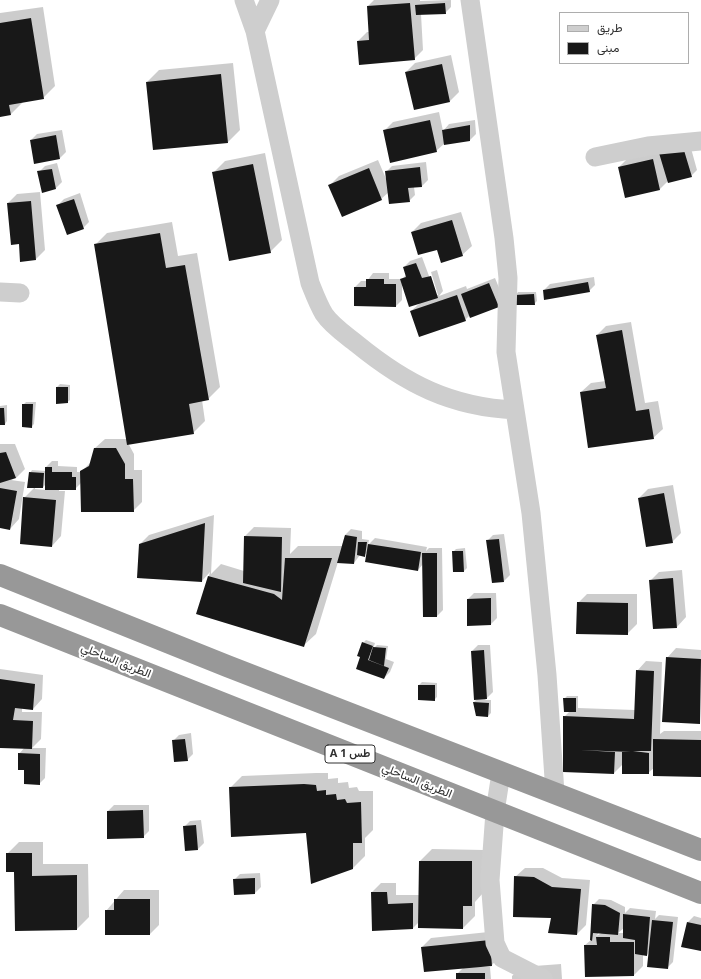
<!DOCTYPE html>
<meta charset="utf-8">
<style>
body{margin:0}
#map{position:relative;width:701px;height:979px;overflow:hidden;background:#fff;font-family:"Noto Sans",Vazirmatn,sans-serif}
canvas{display:block}
.legend{position:absolute;left:559px;top:12px;width:130px;height:52px;box-sizing:border-box;background:#fff;border:1px solid #adadad;margin:0;padding:5px 7px;list-style:none;font-size:12px;color:#313131}
.legend li{display:flex;align-items:center;gap:8px;height:20px}
.legend b{width:20px;border:1px solid #adadad}
</style>
<div id="map">
<canvas width="701" height="979"></canvas>
<ul class="legend">
<li><b style="height:5px;background:#cecece"></b>طريق</li>
<li><b style="height:11px;background:#181818"></b>مبنى</li>
</ul>
</div>
<script>
const ctx = document.querySelector('canvas').getContext('2d');
ctx.lineJoin = 'round';
function paint(path, color) { ctx.fillStyle = color; ctx.fill(path, 'evenodd'); }
function strokePath(path, color, width, dash) { ctx.strokeStyle = color; ctx.lineWidth = width; ctx.lineCap = dash ? 'butt' : 'round'; ctx.setLineDash(dash || []); ctx.stroke(path); }
function label(font, color, halo, rows, align = 'center') {
  ctx.font = font + ' "Noto Sans",Vazirmatn,sans-serif'; ctx.lineWidth = 4; ctx.setLineDash([]); ctx.textBaseline = 'middle'; ctx.strokeStyle = halo; ctx.fillStyle = color; for (const [text, x, y, turn = 0] of rows) {
    ctx.save(); ctx.translate(x, y); ctx.rotate((+turn || 0) * Math.PI / 180); ctx.textAlign = isNaN(turn) ? turn : align; if (halo) ctx.strokeText(text, 0, 0); ctx.fillText(text, 0, 0); ctx.restore();
  }
}
paint(new Path2D(`
 M374,0H420V1L451,0V7L445,13L421,14L423,50L414,59L358,41L367,32H370L368,6Z
 M43,7L55,86L43,98L23,102L11,114L0,116V13Z
 M451,55L459,92L450,101L406,72L415,63Z
 M233,63L240,130L228,142L147,82L159,70Z
 M439,112L443,131L449,124L475,120L476,134L470,140L444,144L436,151L384,131L393,122Z
 M62,130L66,152L60,158L31,140L37,134Z
 M689,141L697,170L691,176L668,181L660,189L626,197L619,167L628,158Z
 M265,153L282,240L270,252L213,173L225,161Z
 M378,160L387,181L386,172L392,166L426,162L428,180L422,186L414,187L415,195L409,201L389,192L381,199L330,185L339,176Z
 M57,163L62,182L56,188L39,172L45,166Z
 M40,192L45,250L36,259L20,243L8,203L17,194Z
 M80,193L89,222L83,228L58,205L64,199Z
 M461,212L472,246L462,255L437,249L412,232L421,223Z
 M172,222L178,256L197,253L220,387L208,399L202,400L205,421L193,433L128,443L134,454V470H142V502L133,511L81,483L75,489H59V491H65L61,536L52,546L24,498L35,487V489L46,490V484L43,487L30,473L32,470L46,471V467L52,461H58V466L77,467V472H81L91,462L95,448L105,439H127L95,245L107,233Z
 M422,257L436,295H438L431,272L437,270L443,291L439,296L466,286L467,289L495,278L504,300L498,306L470,315L465,320L411,311L420,303L402,282V300L396,306L355,305V287L361,281H367L373,273H389V279H402L407,274L404,267L410,261Z
 M594,277L595,285L589,291L544,290L550,284Z
 M518,292H536L537,301L534,304L516,295Z
 M631,322L645,403L658,401L663,429L653,438L581,392L591,383L606,381L597,335L606,326Z
 M60,384L70,385V400L67,402L57,403V387Z
 M26,402H36L34,424L31,427L23,405Z
 M7,405V421L5,424H0V406Z
 M0,444H15L25,469L16,478L11,480L25,482L19,519L10,529L0,527Z
 M673,485L681,533L672,542L639,498L648,489Z
 M214,515L211,574L221,564L244,571L245,536L254,527L291,528L290,554L298,546H342L345,535L351,529L362,531V539L369,540L368,545L375,538L427,547L426,551L429,548H442L443,610L437,616L423,564L418,570L368,552L364,555H360L354,563L338,562L316,634L303,646L198,614L210,572L202,581L138,578L140,544L149,535Z
 M504,534L510,575L504,581L487,541L493,535Z
 M465,548L467,568L464,571L453,552L456,549Z
 M682,570L686,617L677,627L650,581L659,572Z
 M474,593H496L497,618L491,624H468V599Z
 M587,594H637V624L627,634L578,603Z
 M366,640L375,643L373,649L377,645L388,646L386,659L394,662L390,672L384,678L361,658L363,643Z
 M478,645H490L493,692L485,700H491V713L488,716L474,702L477,699L472,651Z
 M676,648L701,650L700,723L664,721L667,658Z
 M646,661L662,662L660,734L664,731H701V776L654,768L648,773L623,764L614,773L564,771V717L570,711L564,699L567,696H578V708L635,710L637,671Z
 M0,669L43,675L42,699L33,709L22,708V712H42L41,739L32,748H46L45,778L39,784L25,769L19,754L25,747H0Z
 M422,682L437,683V697L434,700L419,685Z
 M191,733L193,754L187,760L173,741L179,735Z
 M316,773H328V779L338,778V783L348,782L349,788L357,787L359,791H373V830L365,838V856L353,868L307,832L230,788L242,776Z
 M114,805H149V831L143,837L108,811Z
 M201,820L204,843L198,849L184,827L190,821Z
 M19,842H43V864H88L89,917L77,929L15,871L7,854Z
 M432,849L484,850L483,893L475,902V916L463,928L419,922L413,928L372,892L381,883H396V895H419L420,861Z
 M525,868H543L562,878L590,880L586,925L577,934L552,917L515,877Z
 M260,873L261,887L255,893L234,880L240,874Z
 M124,890H159V925L150,934H106V911Z
 M599,899L611,900L625,907V913L630,908L656,911L655,919L659,915L678,917L673,962L667,968L650,951L647,955L643,954V966L634,975L585,945L591,940L593,905ZM624,928V933H618ZM598,933H602L596,936L598,934Z
 M694,916L701,918V950L688,922Z
 M498,931L501,955L492,965L478,966L479,967H490L491,979H457V974L464,967L422,947L431,938Z
 M561,964L562,979H512V976L521,967Z`), '#0003');
paint(new Path2D(`
 M410,3L415,60L359,65L357,41L369,40L367,6Z
 M445,3L446,14L416,15L415,5Z
 M31,18L44,99L9,105L11,115L0,117V23Z
 M442,64L450,102L414,110L405,72Z
 M221,74L228,143L153,150L146,82Z
 M430,120L437,152L390,163L383,130Z
 M470,125V141L444,145L442,130Z
 M56,135L60,159L34,164L30,140Z
 M683,147L692,177L668,183L659,153Z
 M653,159L660,190L625,198L618,167Z
 M253,164L271,253L229,261L212,172Z
 M420,167L422,187L408,188L410,202L389,204L385,171Z
 M369,168L382,200L342,217L328,185Z
 M52,169L56,189L42,193L37,171Z
 M74,199L84,229L67,235L56,205Z
 M31,201L36,260L20,262L19,244L11,245L7,203Z
 M452,220L463,256L441,263L437,250L418,255L411,232Z
 M160,233L166,268L185,265L209,400L189,404L194,434L127,445L94,244Z
 M416,263L422,278L431,276L438,298L409,307L400,279L406,277L403,267Z
 M366,279H384V284H396V307L354,306V287H366Z
 M588,282L590,292L544,300L543,290Z
 M489,283L499,307L470,318L461,294Z
 M534,294L535,305H515V295Z
 M457,295L466,321L419,337L410,311Z
 M622,330L636,411L649,409L654,439L588,448L580,392L606,388L596,335Z
 M56,387H68V403L56,404Z
 M22,404H33L32,428L22,427Z
 M0,408H4L5,425H0Z
 M94,448H116L125,464V479H133L134,512H81L80,471L89,466Z
 M6,452L16,478L0,483V453Z
 M45,467H52V472H72V477H76V490H45Z
 M29,472L44,473L43,488H27Z
 M0,488L17,491L10,530L0,528Z
 M664,493L673,543L646,547L638,498Z
 M23,497L56,500L52,547L20,544Z
 M205,523L202,582L137,578L139,544Z
 M345,535L357,537L354,564L337,563Z
 M244,536L282,537L281,592L243,583Z
 M499,539L504,582L492,583L486,540Z
 M358,542H367L365,557L357,555Z
 M368,544L421,552L418,571L365,562Z
 M452,551H463L464,572H453Z
 M422,553H437V617H423Z
 M285,558H332L304,647L196,614L208,576L274,594L282,600Z
 M673,578L677,628L653,629L649,580Z
 M491,598V625L467,626V599Z
 M577,602L628,603V635L576,634Z
 M362,642L373,646L368,660L389,668L384,679L356,669L360,657L357,656Z
 M373,647L386,648L384,666L369,660Z
 M484,650L487,699L474,700L471,651Z
 M666,657L701,659L700,724L662,722Z
 M636,670L654,671L651,751H633L649,753V774H622V752H631L580,750L615,752L614,774L563,772V716L634,719Z
 M0,679L35,684L33,710L15,708L13,720L33,721L32,749L0,748Z
 M418,685H435V701L418,700Z
 M563,698H576V712H564Z
 M473,702L489,703L488,717L476,716Z
 M185,739L188,761L174,762L172,740Z
 M653,739L701,740V777L653,776Z
 M18,753L40,754V785L24,784V770H18Z
 M304,784L316,785L317,791L326,790V795L336,794L337,800L345,799L347,803L361,802L362,843H353V869L311,884L306,833L231,837L229,787Z
 M143,810L144,838L107,839V811Z
 M196,825L198,850L185,851L183,826Z
 M6,853H32V876L77,875V930L15,931L14,872H6Z
 M419,861H472V906H463V929L418,928Z
 M514,876L534,877L552,887L581,889L577,935L548,933L551,918L513,917Z
 M255,878V894L234,895L233,879Z
 M371,892H387L388,904L413,903V929L372,931Z
 M114,899H150V935H105V910H114Z
 M592,904L605,905L620,913L618,935L593,933L592,941L590,940Z
 M623,914L650,917L647,956L635,954V940L623,938Z
 M652,920L673,922L668,969L647,967Z
 M687,922L701,925V951L681,947Z
 M596,937H610V942H634V976L585,977L584,945H597Z
 M490,940L492,966L424,972L421,947Z
 M456,973H485V979H456Z`), '#181818');
strokePath(new Path2D(`
 M244,0L255,31L310,283C314,293 318,304 324,314C332,326 346,335 357,344C406,384 451,407 515,410
 M470,0L504,238L508,278L506,352L531,513L547,675L555,793
 M255,31L270,0
 M595,157L648,146L701,141
 M0,292L20,293
 M501,773L495,812L490,880L495,943L502,958L543,979`), '#cecece', 19);
strokePath(new Path2D(`
 M0,575L227,666L701,850
 M0,615L701,893`), '#989898', 22);
for (const [x, y, w] of [
 [350,754,50]
]) { const box = new Path2D(); box.roundRect(x - w / 2, y - 9, w, 18, 3); ctx.fillStyle = '#fff'; ctx.fill(box); strokePath(box, '#313131', 1); }
label('bold 11px', '#313131', null, [
 ["A 1 طس",350,754]
]);
label('12px', '#313131', '#fff', [
 ["الطريق الساحلي",116,661,22],
 ["الطريق الساحلي",417,781,22]
]);
</script>
